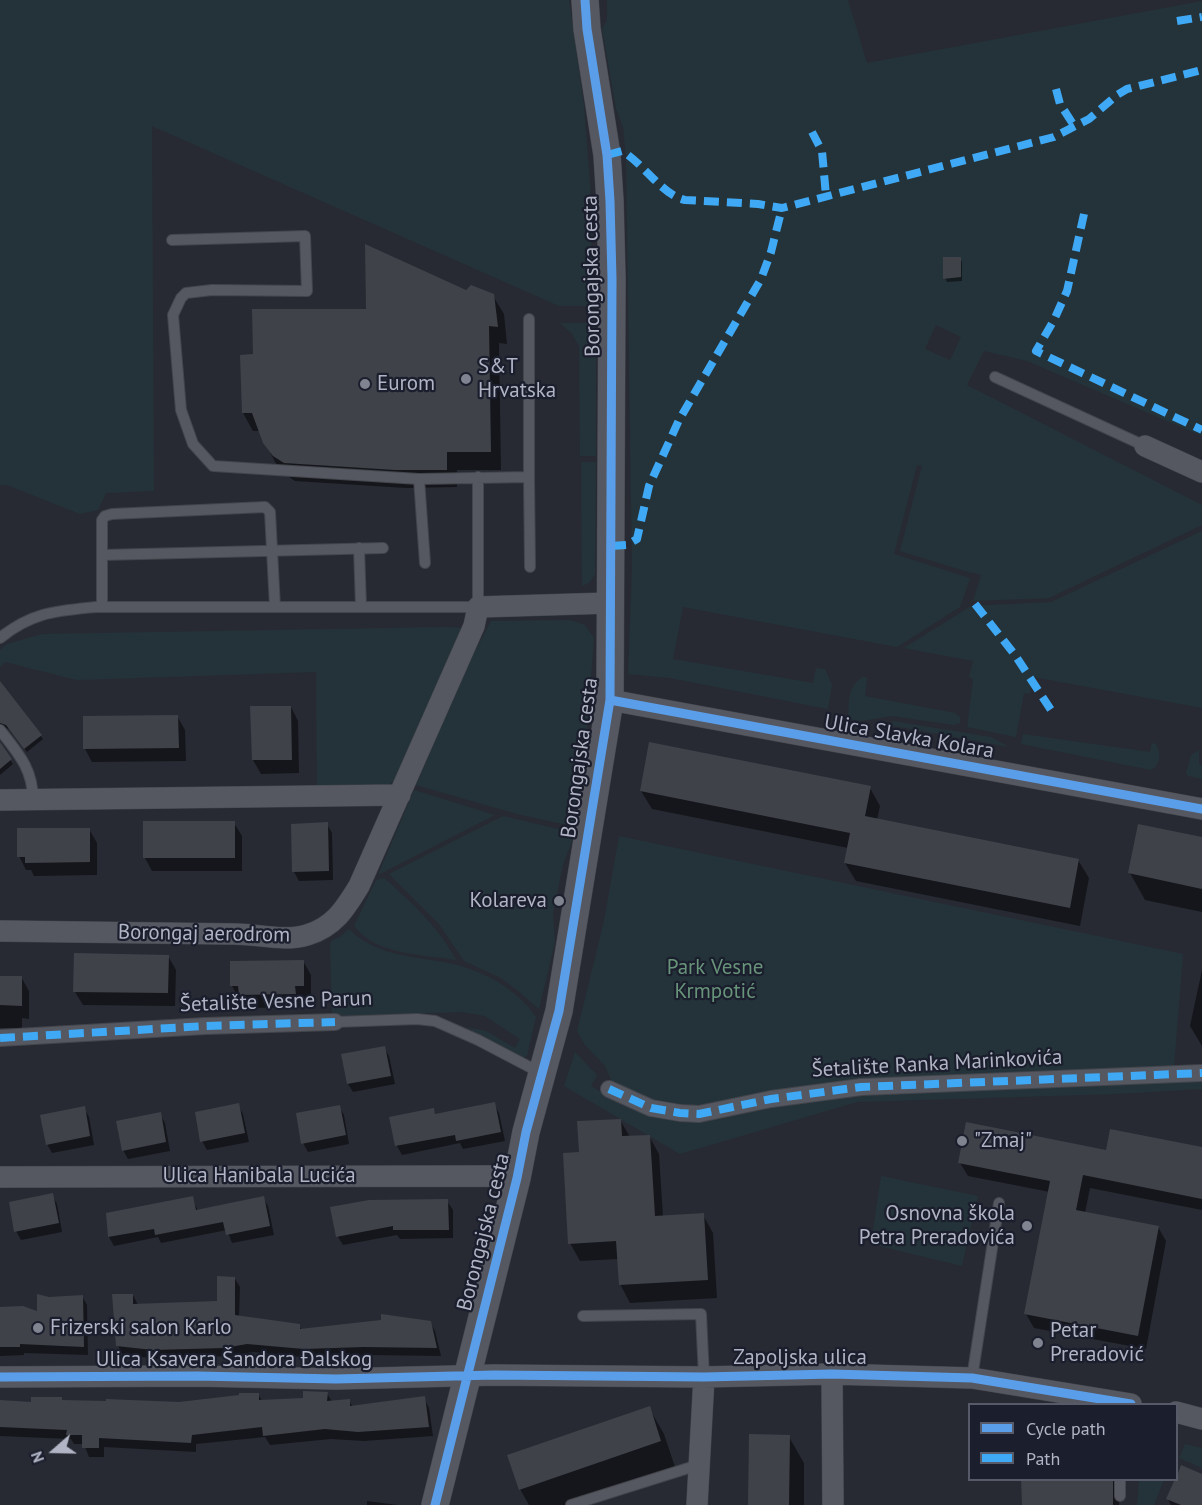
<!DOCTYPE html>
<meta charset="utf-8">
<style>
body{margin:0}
#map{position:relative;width:1202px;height:1505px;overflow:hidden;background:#272a33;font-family:"PT Sans",sans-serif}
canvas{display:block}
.legend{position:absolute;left:968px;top:1403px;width:210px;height:78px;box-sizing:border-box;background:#1a1e2d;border:2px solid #565a69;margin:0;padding:8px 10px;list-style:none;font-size:18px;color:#b0b4c4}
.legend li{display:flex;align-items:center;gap:12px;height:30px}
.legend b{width:30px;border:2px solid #565a69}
.north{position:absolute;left:24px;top:1421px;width:60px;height:60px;-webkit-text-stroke:4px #1a1e2d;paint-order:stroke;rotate:250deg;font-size:16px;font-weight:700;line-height:24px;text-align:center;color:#b0b4c4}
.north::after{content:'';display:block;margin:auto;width:21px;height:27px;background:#b0b4c4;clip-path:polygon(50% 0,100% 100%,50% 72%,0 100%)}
</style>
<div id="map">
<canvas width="1202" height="1505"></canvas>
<ul class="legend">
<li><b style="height:8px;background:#5a9eea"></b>Cycle path</li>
<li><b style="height:8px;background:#3fa9f5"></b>Path</li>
</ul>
<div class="north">N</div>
</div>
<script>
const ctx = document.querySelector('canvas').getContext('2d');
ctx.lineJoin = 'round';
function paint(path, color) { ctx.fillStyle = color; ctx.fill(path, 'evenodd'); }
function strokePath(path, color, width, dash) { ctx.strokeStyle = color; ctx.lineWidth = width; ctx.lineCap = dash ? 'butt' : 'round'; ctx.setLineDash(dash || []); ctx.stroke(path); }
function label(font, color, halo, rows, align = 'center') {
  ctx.font = font + ' "PT Sans",sans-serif'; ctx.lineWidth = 4.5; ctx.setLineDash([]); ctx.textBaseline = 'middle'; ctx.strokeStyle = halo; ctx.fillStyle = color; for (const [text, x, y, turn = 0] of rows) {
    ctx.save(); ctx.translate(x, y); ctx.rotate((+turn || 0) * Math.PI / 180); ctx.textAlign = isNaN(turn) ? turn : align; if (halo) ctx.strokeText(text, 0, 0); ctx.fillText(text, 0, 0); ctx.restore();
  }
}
paint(new Path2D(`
 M0,0H569L584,106L590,182L593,306H559L152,126L154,491L106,493L98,510L80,514L7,485H0Z
 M607,0H848L867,63L1202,1V436L1027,361L984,351L967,385L1202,505V525L1049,598L973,601L981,575L971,572V573L900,551L922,466L917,465L894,554L970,578L960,607L897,647L683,607L673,659L813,683L816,668L825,669L832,685L828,709L670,678L628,674L632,570L626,158L623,127L616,109L602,28L607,21ZM936,325L961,337L950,360L925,349Z
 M560,323H596V456H580L579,346L572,334Z
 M581,462H596L595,574L589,583L582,586Z
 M1202,531V708L1033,677L1030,694L1024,693L1016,737L967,727L973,679L969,677L973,661L904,648L971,606L1051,602Z
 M570,620L585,625L594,638L587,728L576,827L517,814L416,785L472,657L491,621Z
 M447,627L462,628L398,778L383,789L317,790L316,672L77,680L5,662L0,667V650L7,644L42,634Z
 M863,677H867L865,696L955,713L960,717V723L954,725L892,716L862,721L848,719C849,702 847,686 863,677Z
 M893,721L991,737L1009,747L889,725Z
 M1023,734L1150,752L1152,743L1156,744C1161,753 1161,765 1151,770L1021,744Z
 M1199,750V765H1202V779L1188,776L1186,773L1191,755Z
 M414,790L495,815L378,875Z
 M503,816L575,833L563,865L560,879L553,914L555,942L539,1009L517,990L501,978L464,961L439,924L389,874Z
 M619,836L1183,954L1174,1067L704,1106L658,1103L613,1084L605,1066L585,1045L577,1031L604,921Z
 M384,878C411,902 439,927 456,960C423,954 377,956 354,926L376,880Z
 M349,929C375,955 409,956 443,962C478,968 516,987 536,1017L527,1056L521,1059L466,1027L486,1031L515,1048L520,1039L485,1016L462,1012L332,1016L330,944L332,940L340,937Z
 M575,1052L597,1075L591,1086L617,1102L648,1115L903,1092L1202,1080V1089L1115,1094L857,1102L680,1154L564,1086Z
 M881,1176L978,1196L962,1266L871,1244Z
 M1185,1444L1202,1448V1468L1179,1458Z
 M1139,1480H1164L1154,1505H1137Z`), '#243339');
paint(new Path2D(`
 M960,258L962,262V281L947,282L945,278Z
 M466,291L493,296L504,314L507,344L499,343L501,470H457V487L406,488L295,481L285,474L275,462L260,431H253L243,413L255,356L368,310Z
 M0,684L43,739L27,752L9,729L0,727Z
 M291,707L298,721L299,773L261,774L253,760L252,708Z
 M177,716L185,730L186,761L92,762L85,749Z
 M0,745L13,764L0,775Z
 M870,788L880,806L877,820L1078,860L1089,878L1080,926L856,881L845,863L848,848L652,809L641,791Z
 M234,823L242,836V871H152L145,858Z
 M327,824L332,833L333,880L299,881L294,872Z
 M89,829L97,843V875L34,876L31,870H26L19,856Z
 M1202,839V912L1145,900L1130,873Z
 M168,956L176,970L175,1006L83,1005L75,992Z
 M303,961L311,975V999H302L303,1007L248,1008L243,999H239L232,986Z
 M1202,970V1046L1190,1026Z
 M0,977H21L29,991V1019L22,1018V1028H0Z
 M384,1048L389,1056L395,1084L353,1092L348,1084Z
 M494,1104L499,1113L505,1141L463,1149L460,1143L402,1155L397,1146L391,1118L433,1109L436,1115Z
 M238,1105L243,1114L249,1142L207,1150L202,1141Z
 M339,1107L344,1115L349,1144L308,1152L303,1143Z
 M84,1108L89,1117L94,1145L52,1153L47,1144Z
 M160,1114L165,1123L170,1151L128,1159L123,1150Z
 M620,1120L630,1137L649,1136L659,1154L663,1217L703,1215L713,1233L717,1298L630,1303L620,1284L618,1259L580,1261L570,1243L581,1153Z
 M1202,1148V1210L1090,1188L1085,1213L1158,1227L1166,1241L1146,1349L1034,1328L1026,1314L1050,1192L968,1176L960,1163L1107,1151Z
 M52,1195L57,1204L62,1232L21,1240L16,1231Z
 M192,1198L198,1211L263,1198L268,1206L274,1235L232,1243L227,1230L161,1243L158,1237L114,1246L109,1237L108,1214Z
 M447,1201L453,1210V1238L400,1239L397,1235L343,1245L338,1237L332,1208Z
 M235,1279L240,1287L239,1317L299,1326L302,1330L430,1322L435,1331L441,1356L370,1355L310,1358L253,1352L230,1356L159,1359L123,1355L118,1346L133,1295L138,1305L219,1303Z
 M82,1296L87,1305L88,1355L24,1353V1355L0,1356V1308L38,1314L49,1299Z
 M327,1393L332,1402L349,1401L353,1407L424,1398L429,1408L433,1436L364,1441L331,1439L270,1445L265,1437L196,1444V1452L104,1447V1457H89L84,1444H74L71,1439L0,1436V1402L32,1403L62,1401L179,1403L258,1394L262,1401L305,1399Z
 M649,1408L664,1434L675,1467L566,1505H529L520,1489Z
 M789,1437L804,1463V1505H749Z
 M1202,1476V1505H1171L1168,1499Z
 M1023,1480H1120L1119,1505H1023Z
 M367,1501L398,1505H367Z`), '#0007');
paint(new Path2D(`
 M365,244L466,290L471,285L494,294L498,327L489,326L491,452H447V470H395L284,463L273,456L263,443L252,413H242L240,355L253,354L252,309H366Z
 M943,257H961V277L943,279Z
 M0,681L42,735L24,749L6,725L0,723Z
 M250,706H291L292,760H252Z
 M178,715L179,748L83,749V716Z
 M0,742L12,759L0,769Z
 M649,742L871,786L865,816L1079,859L1070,908L844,863L850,833L640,791Z
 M143,821H235V858H143Z
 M328,822L329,871L292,872L291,824Z
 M1138,824L1202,837V889L1128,873Z
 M17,828H90V862L25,863V857H17Z
 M74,953L169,955L168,993L73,992Z
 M304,960V986H295L296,994L239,995L238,986H230V961Z
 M0,976H22V1006L0,1005Z
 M385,1046L391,1076L347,1084L341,1054Z
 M495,1102L501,1132L456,1141L455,1135L395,1146L389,1117L434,1108L435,1114Z
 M239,1103L245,1133L200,1142L195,1112Z
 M340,1105L346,1135L301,1144L296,1113Z
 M85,1106L90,1136L46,1145L40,1115Z
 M161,1112L166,1142L122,1151L116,1121Z
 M621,1119L622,1136L650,1135L655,1216L704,1213L708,1280L619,1285L616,1241L568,1244L563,1153L579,1152L577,1121Z
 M966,1122L1106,1150L1110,1129L1202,1147V1199L1083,1175L1076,1210L1159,1226L1138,1336L1024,1314L1050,1181L958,1163Z
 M53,1193L59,1223L14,1232L9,1202Z
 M193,1196L196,1210L264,1196L270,1226L226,1235L223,1222L155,1235L154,1229L108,1237L106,1213Z
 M448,1199L449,1230H393V1226L336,1237L330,1207L369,1200Z
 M217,1276L235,1277V1315L300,1324V1329L381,1320V1314L431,1321L437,1348L364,1347L304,1349L247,1344L224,1348L153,1350L116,1346L112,1294H133V1304L217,1301Z
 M37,1294L49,1297L83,1295L84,1347L20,1344V1347H0V1307L23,1306L37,1311Z
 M303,1391L328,1392L327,1401L350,1399V1406L425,1396L429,1427L358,1432L325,1429L263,1436L262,1427L192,1435L191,1443L99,1438V1448H82V1435H66L67,1430L0,1427V1400L31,1402V1397H62V1400L106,1401V1399L179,1402L239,1395V1393H259V1400L303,1398Z
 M650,1406L661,1441L519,1490L507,1455Z
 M749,1434L790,1435L789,1505H748Z
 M1181,1465L1202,1474V1505H1181L1166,1499L1175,1479H1176Z
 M1021,1479H1113V1505H1022Z`), '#40424a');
const service = new Path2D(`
 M172,240L305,236L307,291L212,290L186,293L181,298L173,315L181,410L193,444L213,466L419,479L529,477V319
 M995,377L1145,446
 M529,477L530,567
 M419,479L425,563
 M359,548L361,607
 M102,555V520L105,516L112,514L265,507L270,512L275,607
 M102,607V555L383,548
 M0,638C32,612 56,611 96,607H478V477
 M0,730C18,753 33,769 33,800
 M335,1022L417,1019L435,1021L478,1040L541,1073
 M583,1316L701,1314L704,1377
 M972,1378L999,1203
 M1120,1496V1480
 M571,1505L698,1465`);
const pedestrian = new Path2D(`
 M0,1038L205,1026L335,1022
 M609,1089L651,1108L680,1113L699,1114L771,1099L861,1087L1202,1073`);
const minor = new Path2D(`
 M1145,446L1202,472
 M610,700L1202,809
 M0,800L400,795
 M0,931C78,932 156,933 234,934C258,934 285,942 307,935C334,927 345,909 359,886L474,626L478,607L610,603
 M0,1177L495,1176L517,1178
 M832,1374L833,1505
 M0,1377L198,1376L336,1379L494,1375L704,1377L832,1374L972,1378L1131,1404
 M1176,1412L1202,1419
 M697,1505L704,1377`);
const tertiary = new Path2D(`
 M435,1505L517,1178L526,1132L559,1011L610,700L612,279L610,201L607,155L587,29L585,0`);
strokePath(service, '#43454c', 12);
strokePath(pedestrian, '#43454c', 18);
strokePath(minor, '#43454c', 22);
strokePath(tertiary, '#43454c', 28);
strokePath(service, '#565861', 10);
strokePath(pedestrian, '#565861', 16);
strokePath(minor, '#565861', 21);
strokePath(tertiary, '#565861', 27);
strokePath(new Path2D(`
 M1177,21L1202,17
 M1056,89L1060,104L1075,127
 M812,132L822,151L826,196
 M607,155L622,151C644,164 662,195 685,200L758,204L782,208L1054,137L1089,119L1117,95L1127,89L1202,70
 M1084,214L1067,291L1054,320L1036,351L1202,430
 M611,546L627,545L637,539L649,486L679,420L761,279L771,252L782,208
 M975,604L1015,655L1051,710
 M0,1038L205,1026L335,1022
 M609,1089L651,1108L680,1113L699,1114L771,1099L861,1087L1202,1073`), '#3fa9f5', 8, [15, 8]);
strokePath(new Path2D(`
 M610,700L1202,809
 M0,1377L198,1376L336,1379L494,1375L704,1377L832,1374L972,1378L1131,1404
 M435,1505L517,1178L526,1132L559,1011L610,700L612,279L610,201L607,155L587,29L585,0`), '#5a9eea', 9);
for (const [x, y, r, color] of [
 [466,379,6,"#808491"],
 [365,384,6,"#808491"],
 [559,901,6,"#808491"],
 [962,1141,6,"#808491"],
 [1027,1226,6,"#808491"],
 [38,1328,6,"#808491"],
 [1038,1343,6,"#808491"]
]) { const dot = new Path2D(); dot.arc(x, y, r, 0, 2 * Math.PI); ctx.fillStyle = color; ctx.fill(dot); strokePath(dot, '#1a1e2d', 2); }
label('21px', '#b0b4c4', '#1a1e2d', [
 ["Borongajska cesta",592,276,-91],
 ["Ulica Slavka Kolara",909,737,10],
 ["Borongajska cesta",580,758,-82],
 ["Borongaj aerodrom",204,934,1],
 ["Šetalište Vesne Parun",276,1002,-2],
 ["Šetalište Ranka Marinkovića",937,1064,-3],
 ["Ulica Hanibala Lucića",259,1176],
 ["Borongajska cesta",484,1232,-76],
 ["Zapoljska ulica",800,1358],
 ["Ulica Ksavera Šandora Đalskog",234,1360]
]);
label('21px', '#b0b4c4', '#1a1e2d', [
 ["S&T",478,367],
 ["Hrvatska",478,391],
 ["Eurom",377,384],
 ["Kolareva",547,901,"right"],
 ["\"Zmaj\"",974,1141],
 ["Osnovna škola",1015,1214,"right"],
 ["Petra Preradovića",1015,1238,"right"],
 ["Frizerski salon Karlo",50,1328],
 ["Petar",1050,1331],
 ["Preradović",1050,1355]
], 'left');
label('21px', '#68947a', '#1a1e2d', [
 ["Park Vesne",715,968],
 ["Krmpotić",715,992]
]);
</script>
